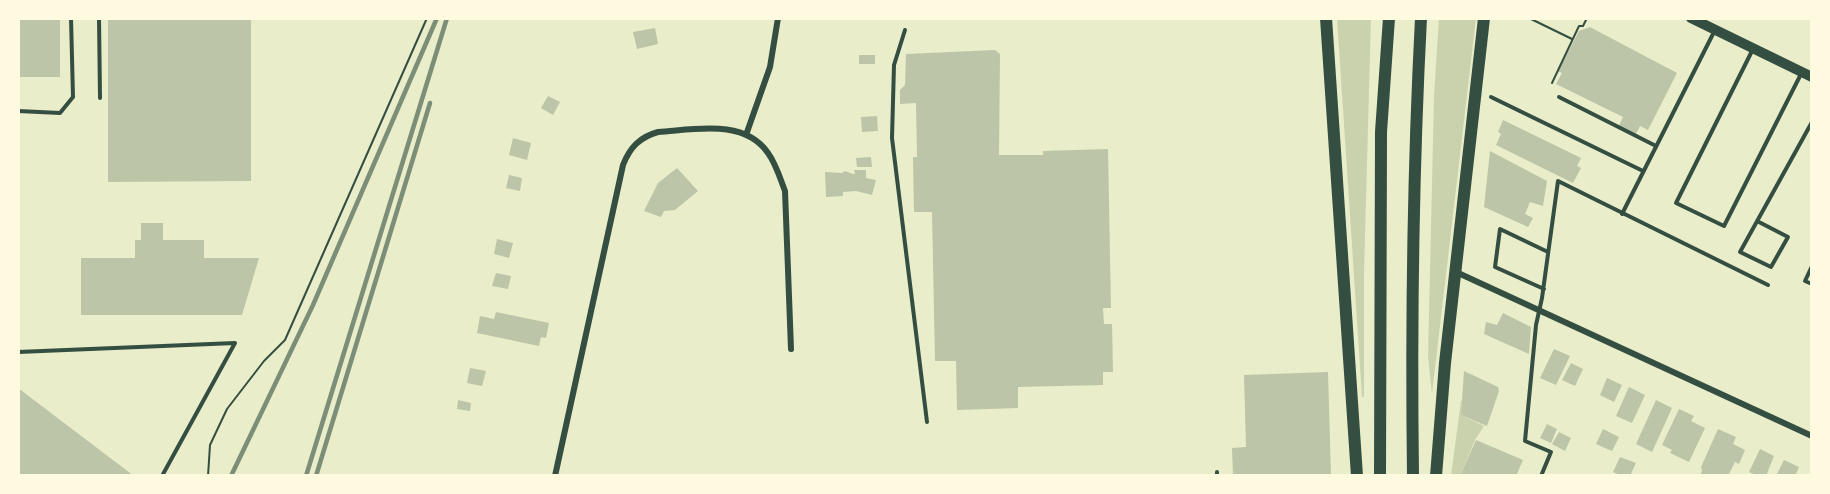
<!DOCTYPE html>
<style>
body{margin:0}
#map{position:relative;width:1830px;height:494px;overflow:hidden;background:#e9edc9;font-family:Cabin,sans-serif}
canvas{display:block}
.frame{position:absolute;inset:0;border:20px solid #fefae0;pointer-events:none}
</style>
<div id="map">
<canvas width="1830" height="494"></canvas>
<div class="frame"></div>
</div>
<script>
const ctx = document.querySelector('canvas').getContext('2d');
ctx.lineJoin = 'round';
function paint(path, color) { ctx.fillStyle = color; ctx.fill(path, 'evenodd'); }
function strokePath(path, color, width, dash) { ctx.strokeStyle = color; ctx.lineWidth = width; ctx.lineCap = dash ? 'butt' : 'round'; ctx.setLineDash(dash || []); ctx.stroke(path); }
paint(new Path2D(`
 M1337,18H1371L1364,272V397H1362Z
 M1439,18H1476L1432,394L1428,357L1434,96Z
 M1461,401H1462L1461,415L1484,426L1475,440L1460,476H1451Z`), '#cad2ad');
paint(new Path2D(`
 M18,18H60V77H18Z
 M108,18H251V181L108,182Z
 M1590,27L1677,73L1648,130L1640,126L1636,134L1619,126L1623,117L1556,84L1562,73L1558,71L1579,31Z
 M655,28L658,44L637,49L633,32Z
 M995,50L1000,54L999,155H1043V151L1108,149L1111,308H1103L1104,324H1112L1113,372H1103V385L1018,387V408L957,410L956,361H935L932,212H914L913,157H917L916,103L900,104V90L905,85L906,54Z
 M859,55H875V64H859Z
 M548,96L560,102L553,115L541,108Z
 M877,116L878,131L862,132L861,117Z
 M1503,120L1581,158L1577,166L1581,168L1573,183L1496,145L1501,134L1498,132Z
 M513,138L531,143L527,160L509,155Z
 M1490,151L1547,181L1543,206L1530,202L1525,214L1533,218L1528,227L1484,207Z
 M871,157L872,167H857L856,158Z
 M677,168L698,191L675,210L664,211L661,217L644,211L658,183Z
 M854,170H866V178L876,180L872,195L856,191L843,192V196L826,197L825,172L842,173L845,171L853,174H855Z
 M509,175L522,178L520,191L506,188Z
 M141,223H163V240H204V258H259L242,315H81V258H135V240H141Z
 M497,239L513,243L509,258L494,254Z
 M496,273L511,276L508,289L492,286Z
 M496,312L549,323L546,338L541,337L539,346L477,333L480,316L494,319Z
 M1503,313L1531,327L1529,354L1484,334L1486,322L1497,325Z
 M1554,349L1570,356L1556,385L1540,378Z
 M1571,363L1583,369L1575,386L1562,380Z
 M470,368L486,371L482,386L467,383Z
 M1464,371L1498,387L1499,391L1487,426L1461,415Z
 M1328,372L1331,476H1233L1232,448L1246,447L1244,375Z
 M1607,378L1622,385L1614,402L1600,395Z
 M1629,387L1645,395L1632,423L1616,416Z
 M18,388L134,476H18Z
 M458,400L471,403L470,411L457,409Z
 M1656,400L1672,408L1652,452L1636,444Z
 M1679,409L1694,416L1691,421L1705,428L1689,462L1670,453L1672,450L1662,445Z
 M1547,424L1557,429L1551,443L1540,438Z
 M1603,429L1619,437L1612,451L1596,444Z
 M1718,429L1736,437L1733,444L1745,450L1739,464L1735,462L1728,476H1700L1702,471L1701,467Z
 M1559,432L1571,438L1565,451L1552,444Z
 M1476,440L1523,460L1516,476H1460Z
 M1760,449L1774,456L1766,476H1758L1749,472Z
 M1620,457L1636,463L1630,476H1622L1613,472Z
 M1784,460L1799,467L1795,476H1776Z`), '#bcc5a7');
strokePath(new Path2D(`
 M1529,18L1572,39
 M1552,83L1579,26H1583L1587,18
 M208,476L210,445L227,409L264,361L285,340L427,18`), '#344e41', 2);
strokePath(new Path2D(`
 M99,18L100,98
 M905,30L894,65L892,138L927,422
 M1753,49L1676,203L1724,226L1802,72
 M1491,97L1643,171
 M1559,97L1656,146
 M18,111L60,113L73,97L71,18
 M1622,214L1715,30
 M1757,221L1788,237L1771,267L1740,252L1812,122
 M1812,266L1805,281L1812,284
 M1544,289L1495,267L1500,229L1548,252
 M18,352L235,343L162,476
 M1217,472V476
 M1541,476L1551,452L1525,441L1536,325L1542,298L1558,181L1768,285`), '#344e41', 4);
strokePath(new Path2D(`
 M746,135L770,67L778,18
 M1456,272L1812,436
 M555,476L623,165C630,147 640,137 658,132C693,130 744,118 768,153C776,164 780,178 785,191L791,349`), '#344e41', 6);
strokePath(new Path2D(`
 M1691,18L1812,77`), '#344e41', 10);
strokePath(new Path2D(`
 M1326,18L1357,476
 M1380,476L1381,132L1389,18
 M1413,476C1411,323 1413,171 1421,18
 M1436,476L1445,363L1484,18`), '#344e41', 12);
strokePath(new Path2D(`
 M231,476L313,305L437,18
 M306,476L447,18
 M316,476L430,103`), '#7c8e77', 4.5);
</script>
